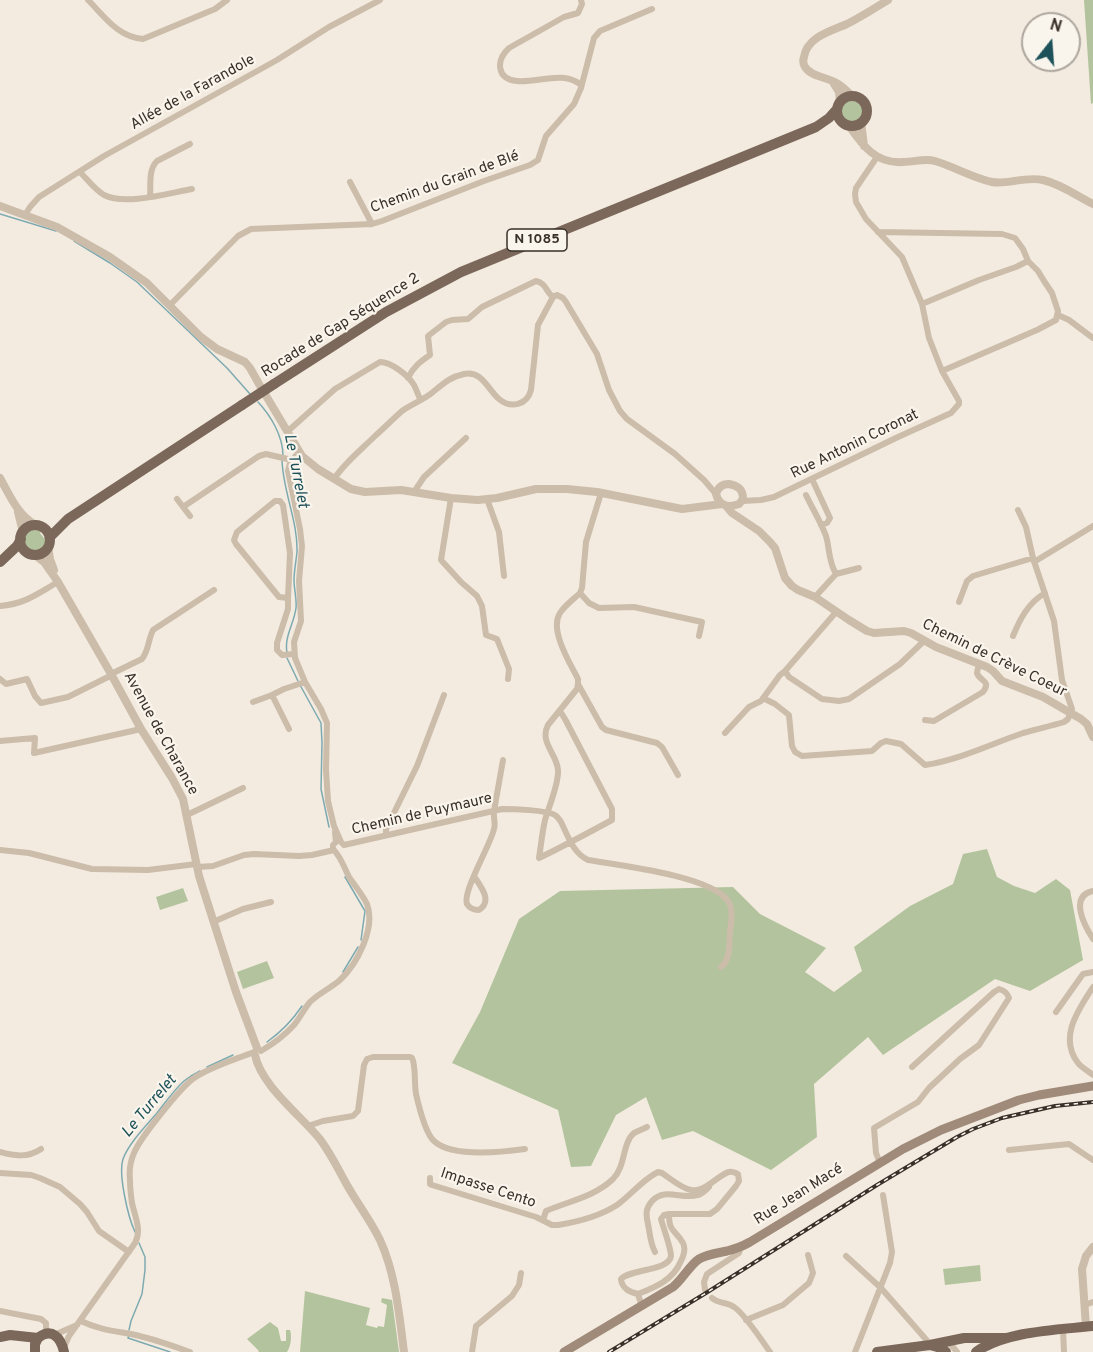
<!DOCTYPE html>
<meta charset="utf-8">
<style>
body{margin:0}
#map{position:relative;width:1093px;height:1352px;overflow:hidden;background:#f3ebdf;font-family:Overpass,sans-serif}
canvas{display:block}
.north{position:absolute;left:1021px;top:12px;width:60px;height:60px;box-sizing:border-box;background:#faf5ec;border:2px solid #ada69e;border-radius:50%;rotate:17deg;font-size:16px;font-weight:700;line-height:24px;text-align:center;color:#39302a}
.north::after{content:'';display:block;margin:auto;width:21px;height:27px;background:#1e525b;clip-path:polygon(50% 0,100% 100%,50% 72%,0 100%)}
</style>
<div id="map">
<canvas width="1093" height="1352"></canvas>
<div class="north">N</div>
</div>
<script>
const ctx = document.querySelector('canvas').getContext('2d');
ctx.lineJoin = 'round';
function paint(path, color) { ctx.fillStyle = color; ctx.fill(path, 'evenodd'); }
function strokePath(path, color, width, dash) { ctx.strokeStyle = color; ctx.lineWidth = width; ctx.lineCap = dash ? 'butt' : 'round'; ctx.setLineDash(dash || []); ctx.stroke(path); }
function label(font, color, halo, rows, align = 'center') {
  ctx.font = font + ' Overpass,sans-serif'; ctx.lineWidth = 4.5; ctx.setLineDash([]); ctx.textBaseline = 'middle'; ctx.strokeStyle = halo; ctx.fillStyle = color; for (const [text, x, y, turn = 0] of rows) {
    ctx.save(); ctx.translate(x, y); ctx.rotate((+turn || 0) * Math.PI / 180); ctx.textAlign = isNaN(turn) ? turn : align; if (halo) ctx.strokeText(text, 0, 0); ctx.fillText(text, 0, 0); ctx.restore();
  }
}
paint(new Path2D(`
 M1084,0H1093V103L1091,104Z
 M841 112a11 11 0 1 1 22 0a11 11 0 1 1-22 0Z
 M37,529L41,531L40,533L44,538H46C44,572 3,532 37,529Z
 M987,849L997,877L1014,886L1035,893L1056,879L1070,890L1083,960L1030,991L995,979L883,1055L868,1037L814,1084L817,1137L771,1170L693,1131L662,1140L646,1097L616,1115L591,1166L571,1167L558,1110L452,1063L480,1012L519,919L560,891L733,887L760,914L826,948L805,972L834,992L862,971L854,947L910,906L953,884L963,854Z
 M183,888L188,901L160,910L156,897Z
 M267,961L274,978L243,989L237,972Z
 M980,1265L981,1281L945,1285L943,1269Z
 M305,1291L370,1308L366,1325L377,1328L378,1326L384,1327L387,1305L381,1302L382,1298L392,1300L399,1352H300Z
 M270,1322L278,1328L281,1341H286V1330H290C292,1336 291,1346 287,1352H258L259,1351L247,1339Z`), '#b3c39e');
strokePath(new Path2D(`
 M0,214L56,231
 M74,241L110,263L137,282L227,368L250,394
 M258,402C271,416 283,436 283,456
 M282,460C283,492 298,521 297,552C296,562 294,571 294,580C294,589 297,599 296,608C294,624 284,636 287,653
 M287,658L298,681
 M300,685L321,723L322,743L321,789L329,827
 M345,877L365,911L361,940
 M343,972L358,947
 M267,1042C281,1032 292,1021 302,1006
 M207,1067L233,1055
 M135,1232C128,1217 118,1174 123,1159C129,1143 146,1126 157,1113C165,1103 174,1090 184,1081C189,1077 194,1074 200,1071
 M129,1330L131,1321L142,1294L145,1270V1257L139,1243
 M129,1335L128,1338L170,1352`), '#7daab1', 1.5);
strokePath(new Path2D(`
 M88,0C105,17 118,37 143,39L215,9L227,0
 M581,85C564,70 538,83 517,81C496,79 496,60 509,48L564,17L578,13L582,4L581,0
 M80,172C87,179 95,190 104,195C126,206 169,193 192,189
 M350,182L372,224
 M150,197C151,185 148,170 157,161L190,144
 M25,215L30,207L39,197L104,156L277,60L329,27L380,0
 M878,232L1002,234L1015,238L1023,249L1028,261L1038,271L1044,281L1052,293L1058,311L1056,320L1037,330L942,371
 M922,304L979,280L1016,267L1028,261
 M170,305L238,236L251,229L372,224L382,221L484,181L530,165L538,160L546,136L574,104L581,88L594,38L600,31L652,9
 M1058,315L1069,320L1093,338
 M408,378C413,367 421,361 430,355L428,336L446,322L452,320L468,319L482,307L536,281C546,283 546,292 553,297
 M288,431L335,389L380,362C391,362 408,375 414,385C416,389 418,394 420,399
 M299,452L290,463L288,471L300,529L302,546L299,581L301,621L294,642L295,658L305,682L321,709L327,723L326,770L328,801L334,826L341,842L344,845
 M334,479C345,462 361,450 375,436C384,428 393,419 402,411C412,404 425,399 433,392C444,383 450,377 464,374C482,370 488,390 499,399C511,409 527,405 531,390L538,325L553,297L557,295L563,298L566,302L597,354L609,390L620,411L627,419L675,454L704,480L716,494
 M812,479L830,518L827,523L821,525
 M414,492L424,477L466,438
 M601,493L586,542L582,588L580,593C574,599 565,605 560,613C549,630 570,663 578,679V684L602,727L606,730L657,743L662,747L678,775
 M806,495C812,508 821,522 826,536C830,550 828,560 836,574
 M451,498L441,560L461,582L477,596L482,606L486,635L497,639L509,669L508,679
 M177,499L190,516
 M487,499L499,532L504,576
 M742,501L761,500L774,497L898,437L951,413L959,404V401L942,371L929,338L922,304L902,257L866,219L856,202L855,194L856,188L877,157
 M183,507L259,456L266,454L292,460
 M1034,562L1093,526
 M580,593L589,603L599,608L634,607L702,622L699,636
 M815,597L836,574L859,568
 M288,598L279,597L236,544L234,540L237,532L275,501H280L283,505L290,553L288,598V609L277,643V650L282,655L294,654
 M959,602L967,581L973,576L1033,558
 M0,606C25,604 37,594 58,582
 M1013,636C1020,619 1028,603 1045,593
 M785,671L789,677L822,699L839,701L849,699L900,664L925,640
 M111,674L142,659C149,650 148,640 153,630L214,590
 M0,679L6,684L27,679L35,696L41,703L68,697L112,675
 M763,698L775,704L789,715L792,746L795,752L802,756L872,751L881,743L886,741L901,744L925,765C959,760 991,744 1023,733C1037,729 1051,726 1064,722L1068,719L1072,709L1062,680L1054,621L1033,558L1026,527L1018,510
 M253,702L272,695
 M560,711L565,719L612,809V820C588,833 564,846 539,858C541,846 542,833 545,820C549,806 559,784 558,770C557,754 539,742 548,725L577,689L578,684
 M925,720L934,721L983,692C992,680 979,681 977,673C977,670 979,666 979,664
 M289,729L272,695L284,689L305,682
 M725,733L749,707L761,701L780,675L785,671L837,611
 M0,741L35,738L34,753L141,729
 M187,815L243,788
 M386,835V829L417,766L444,695
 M344,845L502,809C513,809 546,810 555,815C558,817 559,819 561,822C568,836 573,853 588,860C618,865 712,876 728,901C734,910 731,922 730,932C729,944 731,959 721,967
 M0,850L29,853L92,869L148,870L196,864
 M197,867L213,866L244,855L254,854L299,856L312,855L334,850
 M474,876C481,887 493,901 479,910C474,910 470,909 467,904C462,892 491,844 494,829C496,824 493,817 494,811L503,760
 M1093,891C1069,896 1084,925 1093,939
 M213,922L243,909L271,902
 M1093,987C1079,1009 1058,1037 1078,1063C1081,1067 1088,1071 1093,1075
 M1056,1012L1083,974L1093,972
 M261,1051C273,1044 285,1035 294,1025C300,1018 304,1009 310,1002C319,993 331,988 340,980C357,964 376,928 367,904C362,894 355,886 349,877C344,867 341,857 333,849V845L336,842L335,832
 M308,1126L323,1121L353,1116L358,1111L364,1065L367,1059L373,1057H410L412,1058C416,1065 414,1083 416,1094C419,1107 425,1133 434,1141C452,1158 503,1152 525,1149
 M1009,1150L1069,1144L1093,1160
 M0,1152C14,1156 28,1158 41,1149
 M880,1163L876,1153L874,1128L918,1102L929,1088L960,1059L979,1045L1009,998C1007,993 1005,991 999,989L994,992L912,1067
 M0,1173L31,1175L40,1178L60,1187L80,1204L87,1212L99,1231L129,1252
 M430,1178V1184L432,1185L536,1217L552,1225H558C577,1222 600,1216 617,1205C631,1195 642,1180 658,1172L662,1173C671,1179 681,1188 691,1190C705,1193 719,1174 729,1172C733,1171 735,1173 738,1174L739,1181L736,1186L717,1209L710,1214H669C669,1233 675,1229 683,1243C686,1249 684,1255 681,1261C673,1280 656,1287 638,1294L642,1307
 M543,1220L546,1211C569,1201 594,1197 613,1179C626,1166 622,1143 634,1133C638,1131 643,1129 647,1127
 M655,1252C650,1243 650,1233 648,1224C646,1215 645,1209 652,1201C665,1187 682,1200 698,1195C703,1194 706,1190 709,1187
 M846,1256L881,1288L930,1344
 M705,1290L704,1282L707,1274L739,1253L741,1246
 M638,1294C630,1292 622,1289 621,1279C630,1269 669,1271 671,1256C671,1248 663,1227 661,1219L664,1215L669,1214
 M712,1298C719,1304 727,1302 734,1307C743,1312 763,1342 770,1352
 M1084,1305L1093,1302
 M0,1311L41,1319L46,1323V1334
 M746,1320L783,1305L809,1283L813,1273L808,1255
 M81,1321C97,1329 114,1331 131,1334C151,1338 170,1345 190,1352
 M1063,1330L1064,1352
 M54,1335L77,1325
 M948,1341L957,1352
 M64,1347L69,1336L135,1243C142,1230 135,1217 132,1203C131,1196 130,1188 130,1180C129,1171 130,1162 134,1153C140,1138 181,1087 194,1078C212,1066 234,1060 254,1052
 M472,1352L476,1326L512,1296L519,1285L521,1273
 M855,1352L890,1263L892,1252L883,1195`), '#ccbcaa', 6);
strokePath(new Path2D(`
 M834,84L839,92L840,102
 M852,96C848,92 843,87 838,84C828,77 811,77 805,67C803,64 803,60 804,57C807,37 831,31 847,24C861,17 875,8 888,0
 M861,122L864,146
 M849,126C863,146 876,164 903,162C915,162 924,158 935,161C955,167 973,178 992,182C1007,185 1025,176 1043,180C1061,184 1077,196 1093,204
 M0,206L57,227L110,257L147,283L201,337L217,349L245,362L250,368L259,384L302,456L318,469L351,489L365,492L401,490L451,498L478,500L497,498L536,489H567L597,492L682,509L722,504
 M0,478C9,494 18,516 36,525
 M729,484C738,486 743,489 743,499L739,504C728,508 719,506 716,494C718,487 722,484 729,484Z
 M726,506L732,513L759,531L770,542L775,548L785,578L792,586L798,590L815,597L849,620L867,631L874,633L904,631L911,633L936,647L987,667L993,671L1002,681L1043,697L1081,719L1087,724L1093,737
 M18,512L23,532
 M48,547L50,559L54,570
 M35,555L44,562L58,582L111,674L141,729L172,778L183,799L199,876L236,992L257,1048
 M255,1055C261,1085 299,1114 319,1138C330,1152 338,1169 347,1185C357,1203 371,1221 380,1240C396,1275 399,1314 404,1352
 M1086,1327L1082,1269L1086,1256L1093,1247`), '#ccbcaa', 8);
strokePath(new Path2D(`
 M564,1352L673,1287C683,1279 689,1266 699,1259C708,1254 718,1253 727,1251C735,1249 743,1246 750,1242L903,1149L941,1130L1019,1100L1039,1095L1093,1086`), '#a08b7b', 9);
strokePath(new Path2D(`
 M837 111a15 15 0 1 1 30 0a15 15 0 1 1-30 0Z
 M274,384L386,312L461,272L816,127L829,118L837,109
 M20 540a15 15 0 1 1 30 0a15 15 0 1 1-30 0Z
 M50,537L68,519L242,405
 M0,562L17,546L21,539
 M0,1337L10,1335L38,1338
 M930,1345L941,1348L946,1352
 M35,1352V1344L38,1338C52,1327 61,1338 64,1352
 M877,1352L930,1345L964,1338H1007
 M976,1352C1005,1331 1057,1330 1093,1326`), '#7b685b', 10);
const rail = new Path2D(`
 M609,1352L706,1293L877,1185L957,1137L973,1129L1002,1118L1055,1106L1093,1102`);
strokePath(rail, '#39302a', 4);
strokePath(rail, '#faf5ec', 1.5, [4.5]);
strokePath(new Path2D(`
 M242,405L274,384`), '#7b685b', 10);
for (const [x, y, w] of [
 [537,240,60]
]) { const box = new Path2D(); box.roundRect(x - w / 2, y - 11, w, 22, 4.5); ctx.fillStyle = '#faf5ec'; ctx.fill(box); strokePath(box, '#39302a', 1.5); }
label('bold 14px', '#39302a', null, [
 ["N 1085",537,240]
]);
label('15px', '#39302a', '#faf5ec', [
 ["Allée de la Farandole",193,93,-29],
 ["Chemin du Grain de Blé",445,183,-20],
 ["Rocade de Gap Séquence 2",341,326,-32],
 ["Rue Antonin Coronat",855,445,-26],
 ["Chemin de Crève Coeur",994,659,26],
 ["Avenue de Charance",160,734,61],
 ["Chemin de Puymaure",422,815,-13],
 ["Impasse Cento",488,1189,18],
 ["Rue Jean Macé",799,1195,-32]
]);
label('italic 16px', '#1e525b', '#faf5ec', [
 ["Le Turrelet",295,471,79],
 ["Le Turrelet",150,1107,-50]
]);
</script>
